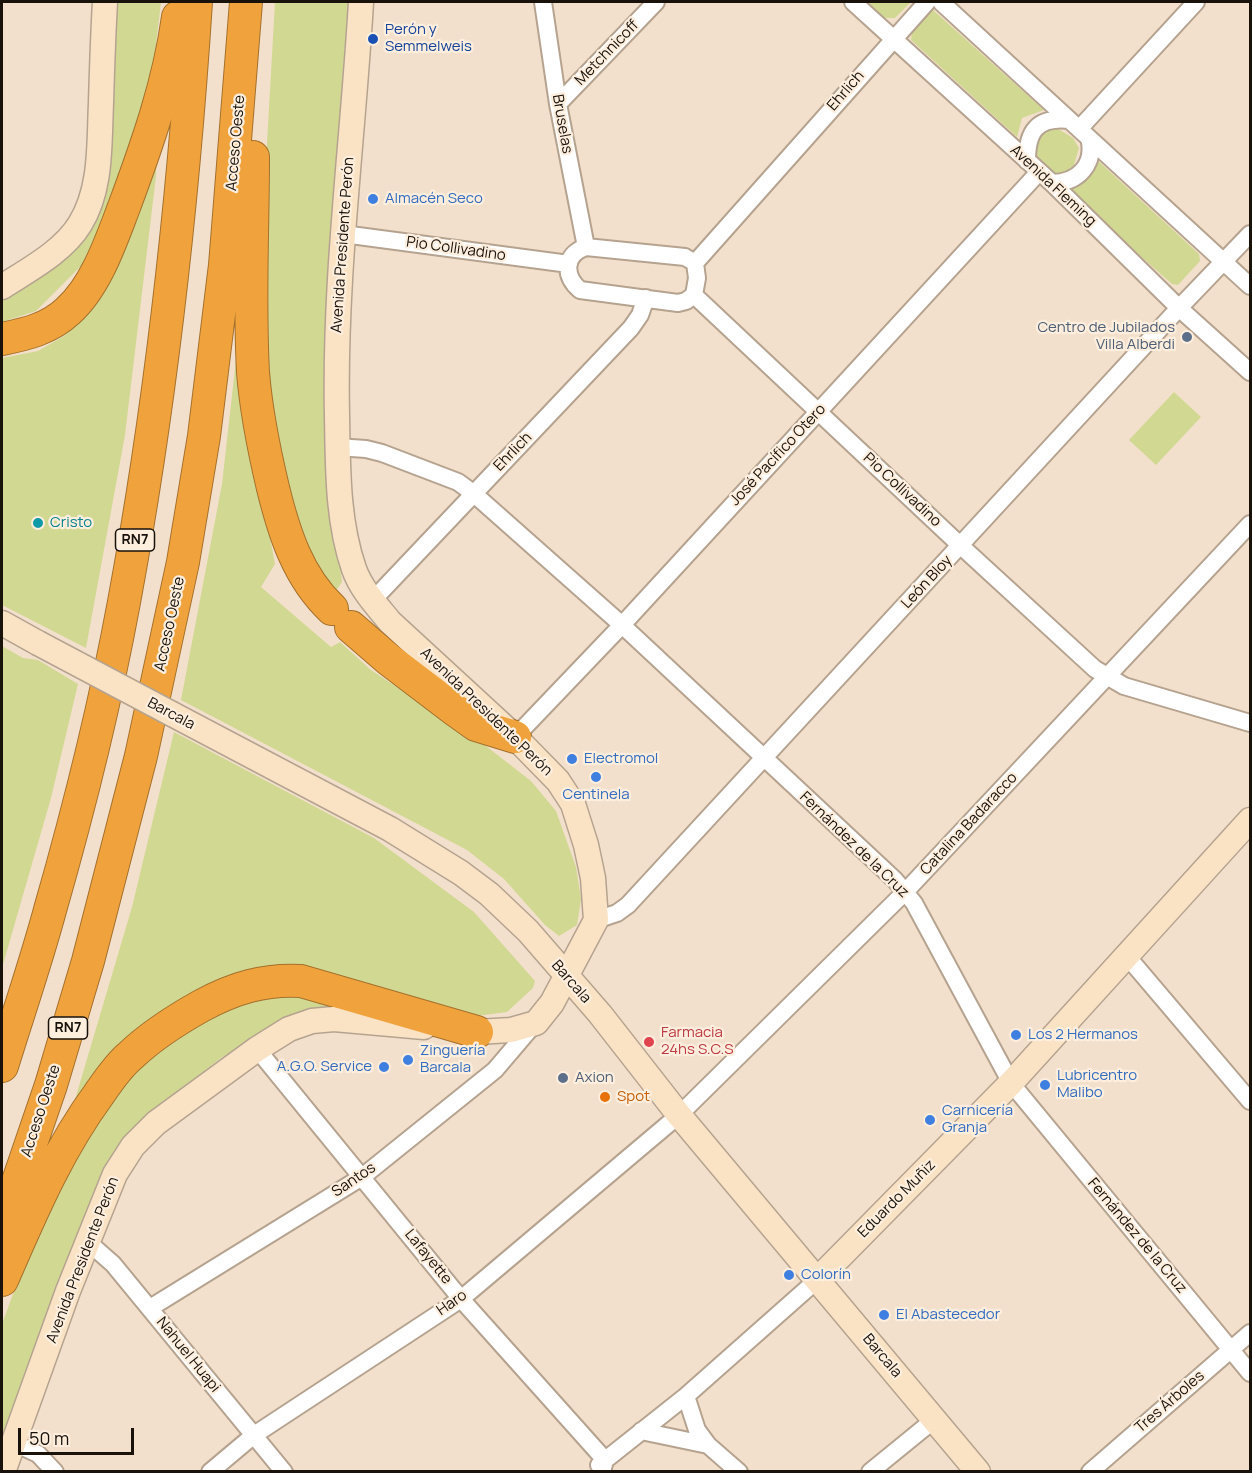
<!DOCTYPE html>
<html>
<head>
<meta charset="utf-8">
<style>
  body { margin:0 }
  #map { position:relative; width:1252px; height:1473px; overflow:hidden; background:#f3e0cc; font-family:Manrope,sans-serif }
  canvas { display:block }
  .frame { position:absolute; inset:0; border:3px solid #18120b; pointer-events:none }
  .scale { position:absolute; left:18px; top:1428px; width:116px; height:27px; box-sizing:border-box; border:3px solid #18120b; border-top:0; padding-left:8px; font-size:18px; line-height:21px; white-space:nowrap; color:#18120b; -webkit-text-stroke:4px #fdeede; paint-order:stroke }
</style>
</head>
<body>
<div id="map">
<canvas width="1252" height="1473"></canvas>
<div class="frame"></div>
<div class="scale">50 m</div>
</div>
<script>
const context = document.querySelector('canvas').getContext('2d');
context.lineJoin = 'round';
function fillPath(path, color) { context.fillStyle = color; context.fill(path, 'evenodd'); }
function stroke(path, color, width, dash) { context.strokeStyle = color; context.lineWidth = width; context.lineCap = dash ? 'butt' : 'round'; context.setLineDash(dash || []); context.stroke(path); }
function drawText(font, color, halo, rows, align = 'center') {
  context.font = font + ' Manrope,sans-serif'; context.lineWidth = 4.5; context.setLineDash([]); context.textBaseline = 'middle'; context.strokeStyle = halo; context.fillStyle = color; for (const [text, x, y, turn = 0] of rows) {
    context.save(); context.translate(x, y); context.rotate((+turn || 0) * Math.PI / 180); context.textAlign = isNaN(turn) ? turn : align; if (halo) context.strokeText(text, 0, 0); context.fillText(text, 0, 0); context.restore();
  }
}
const green = new Path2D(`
  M 116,2 L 161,2 L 154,62 L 117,194 L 83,264 L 36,311 L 2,322 L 2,299 L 48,271 L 102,189 L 114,78 Z
  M 275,2 L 348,2 L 327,291 L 328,479 L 342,582 L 335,592 L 308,559 L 269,433 L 259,284 Z
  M 866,2 L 911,2 L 895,18 L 885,18 Z
  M 933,10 L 1044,110 L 1022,118 L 1017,137 L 911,40 C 912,28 920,14 933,10 Z
  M 1055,127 L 1073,138 L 1079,148 L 1074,165 L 1062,175 L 1053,174 C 1037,157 1027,153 1041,131 Z
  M 157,146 L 156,176 L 125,435 L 86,648 L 2,605 L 2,358 L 38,351 L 64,336 L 89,308 Z
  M 1095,158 L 1199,254 L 1200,261 L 1178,285 L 1172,284 L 1067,191 L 1084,177 Z
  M 241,315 L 250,432 L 275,564 L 261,587 L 331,647 L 340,642 L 371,670 L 486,746 L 531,781 L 556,811 L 576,867 L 581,899 L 577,925 L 559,936 L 545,925 L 504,879 L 467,850 L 181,700 L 222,484 Z
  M 1174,392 L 1201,417 L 1156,465 L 1129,440 Z
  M 2,646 L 23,658 L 38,660 L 78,684 L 51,798 L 2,968 Z
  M 174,732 L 374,838 L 474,912 L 535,981 L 533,988 L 507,1012 L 462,1018 L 252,974 L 71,1113 L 132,907 Z
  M 283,990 L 390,1015 L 277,1025 L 221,1058 L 140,1121 L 118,1146 L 88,1210 L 2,1449 L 2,1324 L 46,1204 L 92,1124 L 153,1050 L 217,1009 Z`);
const street = new Path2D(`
  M 543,2 L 558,104 L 586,247
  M 853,2 L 1052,183 L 1179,308 L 1250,372
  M 941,2 L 1250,286
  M 558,104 L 656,2
  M 1079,129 L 1196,2
  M 1027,161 C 1027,131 1037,117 1069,120
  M 1052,183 C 1078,183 1096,164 1089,138
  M 343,234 L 569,264
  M 586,247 L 685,257 L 695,263 L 697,278 L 694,295 L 686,301 L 678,303 L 580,290 C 564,276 563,255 586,247 Z
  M 695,263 L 927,2
  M 694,295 L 961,546 L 1095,669 L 1124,686 L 1250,723
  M 337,447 L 366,449 L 382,453 L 458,482 L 473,493 L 622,625 L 895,880 L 914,903 L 1011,1083 L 1250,1373
  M 372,601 L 631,328 L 640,315 L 646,298
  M 515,737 L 622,625 L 1039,172
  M 596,920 L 617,913 L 628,905 L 1179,308 L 1250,234
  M 1126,955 L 1250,1101
  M 257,1049 L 461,1299 L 605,1460 L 602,1472
  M 88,1242 L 113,1264 L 284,1472
  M 150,1308 L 362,1177 L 495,1070 L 535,1023
  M 686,1396 L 697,1430 L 708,1445 L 739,1472
  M 641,1431 L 708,1445
  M 14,1443 L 38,1454 L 55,1472
  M 599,1465 L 686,1396 L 817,1280
  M 210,1472 L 254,1435 L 461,1299 L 679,1115 L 905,892 L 1250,524
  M 870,1472 L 935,1419
  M 1090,1472 L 1250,1333`);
const secondary = new Path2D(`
  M 361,2 C 353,140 334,277 337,416 C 338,467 337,520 354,569 C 361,589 377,606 390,622 L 515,737 L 558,781 L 573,804 L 586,845 L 593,878 L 596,920 L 552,1003 L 536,1023 L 511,1030 L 477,1032 L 459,1030
  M 2,287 C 28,270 63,252 80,224 C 102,189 99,143 101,103 C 102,69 103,35 105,2
  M 2,623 L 38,643
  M 172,714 L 390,829 L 461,873 L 489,894 L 528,931 L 600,1014 L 679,1115 L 978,1472
  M 817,1280 L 1011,1083 L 1250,820
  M 3,1472 L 68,1291 L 115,1174 L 133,1146 L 156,1123 L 257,1049 L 289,1029 L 312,1021 L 334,1019 L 424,1027`);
const highway = new Path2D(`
  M 253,157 C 253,228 249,300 253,372 C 256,411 264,450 273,488 C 284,533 298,577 332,609
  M 2,339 C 26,334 49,329 68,311 C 96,286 111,241 124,207 C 147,145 169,83 178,17
  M 351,627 L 388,659 L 455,710 L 476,725 L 515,737
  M 2,1066 C 18,1014 36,962 50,910 C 79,809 105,705 124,602 C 161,403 183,203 196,2
  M 2,1228 L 51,1085 L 88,961 L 141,756 L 183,562 L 204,436 L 225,265 L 246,2
  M 2,1280 C 30,1216 57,1151 99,1094 C 108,1081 118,1066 130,1056 C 151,1036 176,1020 201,1006 C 234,988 264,979 301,981 L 477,1032`);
const secondaryBridge = new Path2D(`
  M 38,643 L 172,714`);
const markers = [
  [373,39,6,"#1a4fb4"],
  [373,199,6,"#3f7fe0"],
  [1187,337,6,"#5c6f8a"],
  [38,523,6,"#0f9aa8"],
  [572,759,6,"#3f7fe0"],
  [596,777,6,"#3f7fe0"],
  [1016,1035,6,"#3f7fe0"],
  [649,1042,6,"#e0444e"],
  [408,1060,6,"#3f7fe0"],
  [384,1067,6,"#3f7fe0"],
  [563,1078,6,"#5c6f8a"],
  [1045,1085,6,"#3f7fe0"],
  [605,1097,6,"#e8710a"],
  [930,1120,6,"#3f7fe0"],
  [789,1275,6,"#3f7fe0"],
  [884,1315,6,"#3f7fe0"]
];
const shields = [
  [135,540,39],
  [68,1028,39]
];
const shieldNames = [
  ["RN7",135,540],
  ["RN7",68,1028]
];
const transitNames = [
  ["Perón y",385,30],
  ["Semmelweis",385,47]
];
const streetNames = [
  ["Metchnicoff",607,53,-46],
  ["Ehrlich",846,91,-49],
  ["Bruselas",562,124,80],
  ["Acceso Oeste",236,143,-85],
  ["Avenida Fleming",1053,186,43],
  ["Avenida Presidente Perón",343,245,-86],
  ["Pio Collivadino",456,249,8],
  ["Ehrlich",513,452,-46],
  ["José Pacífico Otero",778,455,-47],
  ["Pio Collivadino",902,490,43],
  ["León Bloy",927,582,-47],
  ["Acceso Oeste",170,624,-78],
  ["Avenida Presidente Perón",486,712,44],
  ["Barcala",171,714,28],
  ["Catalina Badaracco",969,824,-47],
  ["Fernández de la Cruz",854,845,44],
  ["Barcala",571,982,49],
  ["Acceso Oeste",41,1111,-72],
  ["Santos",354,1180,-34],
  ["Eduardo Muñiz",897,1199,-45],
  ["Fernández de la Cruz",1137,1236,50],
  ["Lafayette",428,1257,51],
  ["Avenida Presidente Perón",83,1260,-69],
  ["Haro",452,1303,-35],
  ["Nahuel Huapi",188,1355,51],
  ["Barcala",882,1356,50],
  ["Tres Árboles",1170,1402,-41]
];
const shopNames = [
  ["Almacén Seco",385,199],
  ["Electromol",584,759],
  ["Centinela",596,795,"center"],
  ["Los 2 Hermanos",1028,1035],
  ["Zinguería",420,1051],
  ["Barcala",420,1068],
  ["A.G.O. Service",372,1067,"right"],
  ["Lubricentro",1057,1076],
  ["Malibo",1057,1093],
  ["Carnicería",942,1111],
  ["Granja",942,1128],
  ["Colorín",801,1275],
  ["El Abastecedor",896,1315]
];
const serviceNames = [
  ["Centro de Jubilados",1175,328],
  ["Villa Alberdi",1175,345],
  ["Axion",575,1078,"left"]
];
const cultureNames = [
  ["Cristo",50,523]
];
const healthNames = [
  ["Farmacia",661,1033],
  ["24hs S.C.S",661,1050]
];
const foodNames = [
  ["Spot",617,1097]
];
fillPath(green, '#d1d892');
stroke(street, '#b5a390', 20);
stroke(secondary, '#b5a390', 27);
stroke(highway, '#a4702c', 34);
stroke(street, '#fff', 16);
stroke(secondary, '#fae3c5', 24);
stroke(highway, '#f0a33d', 32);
stroke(secondaryBridge, '#b5a390', 27, []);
stroke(secondaryBridge, '#fae3c5', 24);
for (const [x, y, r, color] of markers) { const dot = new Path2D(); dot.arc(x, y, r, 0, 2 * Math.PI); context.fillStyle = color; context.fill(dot); stroke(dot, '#fdeede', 2); }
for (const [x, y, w] of shields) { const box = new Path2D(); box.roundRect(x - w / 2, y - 11, w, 22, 4.5); context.fillStyle = '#fdeede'; context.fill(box); stroke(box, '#18120b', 1.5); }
drawText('bold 14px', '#18120b', null, shieldNames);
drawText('15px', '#164399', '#fdeede', transitNames, 'left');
drawText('15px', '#18120b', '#fdeede', streetNames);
drawText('15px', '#366cbe', '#fdeede', shopNames, 'left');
drawText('15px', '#4e5e75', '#fdeede', serviceNames, 'right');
drawText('15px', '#0d838f', '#fdeede', cultureNames, 'left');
drawText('15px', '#be3a42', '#fdeede', healthNames, 'left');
drawText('15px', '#c56008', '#fdeede', foodNames, 'left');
</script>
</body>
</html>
